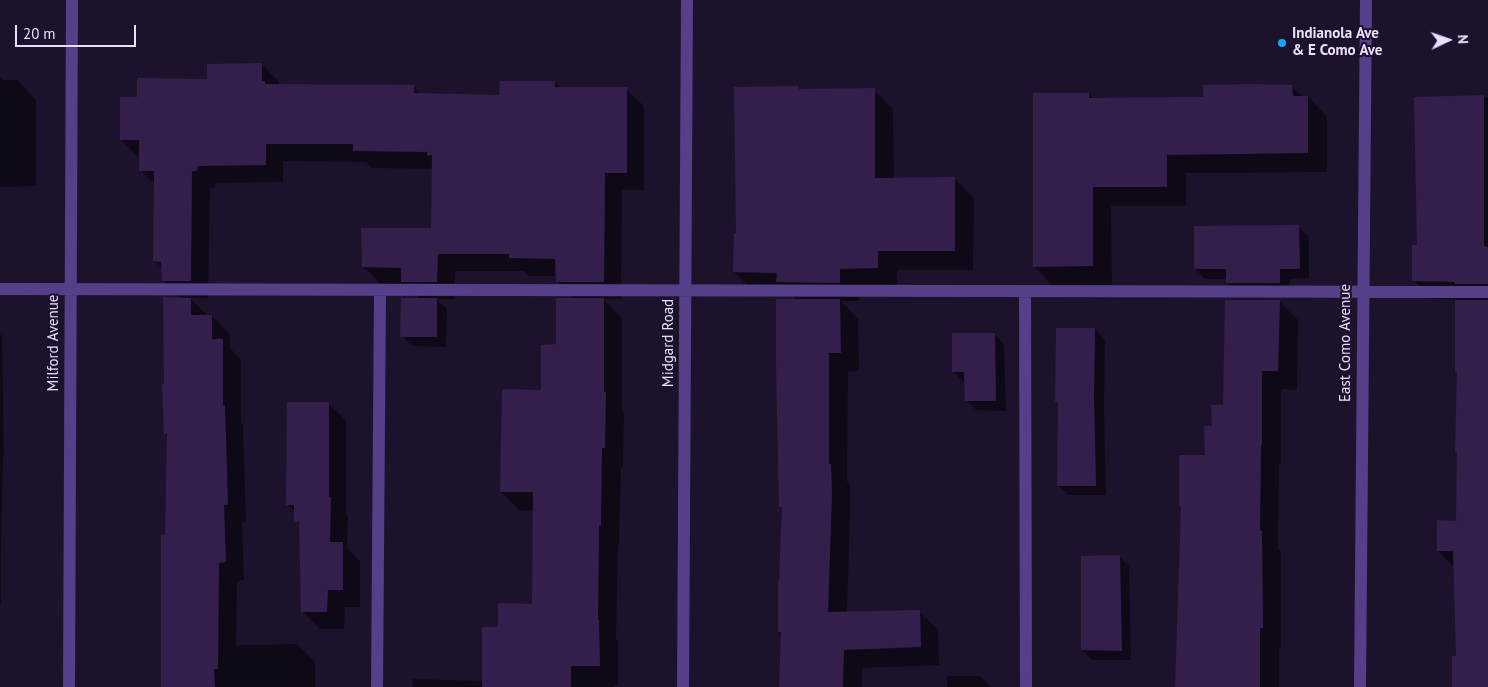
<!DOCTYPE html>
<html>
<head>
<meta charset="utf-8">
<style>
  body { margin:0 }
  #map { position:relative; width:1488px; height:687px; overflow:hidden; background:#1d122c; font-family:"PT Sans",sans-serif }
  canvas { display:block }
  .north { position:absolute; left:1423px; top:15px; width:50px; height:50px; -webkit-text-stroke:4px #1d122c; paint-order:stroke; rotate:87deg; font-size:14px; font-weight:700; line-height:20px; text-align:center; color:#eaddfe }
  .north::after { content:''; display:block; margin:auto; width:18px; height:22px; background:#eaddfe; clip-path:polygon(50% 0,100% 100%,50% 72%,0 100%) }
  .scale { position:absolute; left:15px; top:25px; width:121px; height:22px; box-sizing:border-box; border:2px solid #eaddfe; border-top:0; padding-left:6px; font-size:15px; line-height:18px; white-space:nowrap; color:#eaddfe; -webkit-text-stroke:4px #1d122c; paint-order:stroke }
</style>
</head>
<body>
<div id="map">
<canvas width="1488" height="687"></canvas>
<div class="north">N</div>
<div class="scale">20 m</div>
</div>
<script>
const context = document.querySelector('canvas').getContext('2d');
context.lineJoin = 'round';
function fillPath(path, color) { context.fillStyle = color; context.fill(path, 'evenodd'); }
function stroke(path, color, width, dash) { context.strokeStyle = color; context.lineWidth = width; context.lineCap = dash ? 'butt' : 'round'; context.setLineDash(dash || []); context.stroke(path); }
function drawText(font, color, halo, rows, align = 'center') {
  context.font = font + ' "PT Sans",sans-serif'; context.lineWidth = 4; context.setLineDash([]); context.textBaseline = 'middle'; context.strokeStyle = halo; context.fillStyle = color; for (const [text, x, y, turn = 0] of rows) {
    context.save(); context.translate(x, y); context.rotate((+turn || 0) * Math.PI / 180); context.textAlign = isNaN(turn) ? turn : align; if (halo) context.strokeText(text, 0, 0); context.fillText(text, 0, 0); context.restore();
  }
}
const shadow = new Path2D(`
  M 262,64 L 279,82 L 279,85 L 414,87 L 422,95 L 501,96 L 555,82 L 561,88 L 626,89 L 644,106 L 644,190 L 622,190 L 621,299 L 603,299 L 622,318 L 622,410 L 624,412 L 623,467 L 621,467 L 619,544 L 618,544 L 616,639 L 618,641 L 618,685 L 614,685 L 614,687 L 412,687 L 413,679 L 483,681 L 499,628 L 533,605 L 534,510 L 520,511 L 501,492 L 542,392 L 557,345 L 575,300 L 557,281 L 557,276 L 528,276 L 524,271 L 455,271 L 455,299 L 436,299 L 447,309 L 446,347 L 412,346 L 402,336 L 420,299 L 406,285 L 381,284 L 363,267 L 432,229 L 433,169 L 372,168 L 366,162 L 283,161 L 283,182 L 215,183 L 215,188 L 210,188 L 208,298 L 190,298 L 208,316 L 212,316 L 230,334 L 230,348 L 241,359 L 241,422 L 243,425 L 246,523 L 242,523 L 244,580 L 237,581 L 236,645 L 297,644 L 315,662 L 315,687 L 162,687 L 168,436 L 165,433 L 166,385 L 181,299 L 163,281 L 163,269 L 155,261 L 156,186 L 140,170 L 139,158 L 121,140 L 138,98 Z
  M 0,77 L 3,80 L 17,80 L 36,100 L 36,186 L 0,187 Z
  M 1291,86 L 1303,97 L 1308,97 L 1327,116 L 1327,172 L 1186,173 L 1186,206 L 1111,206 L 1112,285 L 1053,286 L 1034,266 L 1089,94 L 1094,99 L 1205,98 Z
  M 798,87 L 801,90 L 874,90 L 893,109 L 894,179 L 955,179 L 974,198 L 973,270 L 897,270 L 897,287 L 859,287 L 859,301 L 841,301 L 858,319 L 859,371 L 848,372 L 847,481 L 850,484 L 850,513 L 847,613 L 920,612 L 938,630 L 939,665 L 862,668 L 862,687 L 781,687 L 782,635 L 779,632 L 783,509 L 780,506 L 796,300 L 788,292 L 753,291 L 734,272 L 738,234 Z
  M 1488,97 L 1488,687 L 1453,687 L 1457,657 L 1454,567 L 1438,551 L 1457,522 L 1459,454 L 1456,452 L 1458,373 L 1456,372 L 1456,300 L 1432,299 L 1413,280 L 1418,246 L 1416,98 Z
  M 1299,227 L 1309,237 L 1309,278 L 1290,279 L 1289,293 L 1237,293 L 1227,283 L 1227,279 L 1205,279 L 1195,269 Z
  M 1279,301 L 1298,320 L 1297,390 L 1281,389 L 1281,463 L 1279,463 L 1278,549 L 1281,551 L 1281,647 L 1279,647 L 1279,687 L 1176,687 L 1183,508 L 1181,506 L 1206,456 L 1213,427 Z
  M 1095,329 L 1105,339 L 1104,409 L 1106,495 L 1068,495 L 1058,485 L 1059,404 L 1057,401 Z
  M 0,334 L 2,336 L 4,455 L 3,455 L 1,553 L 1,605 L 0,605 Z
  M 994,334 L 1004,344 L 1006,411 L 976,410 L 966,400 L 966,381 L 963,381 L 953,372 Z
  M 328,403 L 346,420 L 346,514 L 348,516 L 347,548 L 360,561 L 360,607 L 345,607 L 344,629 L 320,629 L 302,611 L 300,526 L 296,521 L 296,513 L 287,504 Z
  M 1119,556 L 1129,566 L 1131,660 L 1092,660 L 1082,650 Z
  M 947,676 L 980,676 L 991,687 L 947,687 Z`);
const building = new Path2D(`
  M 262,63 L 262,81 L 265,81 L 265,84 L 414,85 L 414,93 L 499,95 L 500,81 L 555,81 L 555,87 L 627,87 L 627,173 L 605,173 L 604,282 L 556,282 L 555,259 L 509,258 L 509,254 L 438,254 L 437,282 L 401,282 L 401,268 L 362,267 L 361,228 L 431,228 L 432,155 L 427,156 L 427,152 L 353,151 L 353,144 L 266,144 L 266,165 L 198,166 L 197,171 L 192,171 L 191,281 L 162,281 L 161,262 L 153,261 L 154,171 L 139,171 L 139,140 L 120,140 L 120,97 L 137,97 L 137,78 L 207,79 L 207,64 Z
  M 1251,84 L 1292,85 L 1293,96 L 1308,96 L 1308,153 L 1167,155 L 1167,187 L 1093,187 L 1093,266 L 1033,267 L 1033,93 L 1089,93 L 1089,98 L 1187,97 L 1203,97 L 1203,85 Z
  M 799,86 L 799,89 L 875,88 L 875,178 L 955,177 L 955,251 L 878,251 L 878,268 L 840,269 L 840,283 L 776,282 L 777,273 L 733,272 L 734,233 L 736,233 L 734,87 Z
  M 1484,95 L 1484,246 L 1488,247 L 1488,284 L 1455,284 L 1455,282 L 1412,281 L 1412,245 L 1417,245 L 1414,97 Z
  M 1299,225 L 1300,269 L 1280,269 L 1280,283 L 1226,283 L 1226,269 L 1194,269 L 1194,226 Z
  M 163,297 L 191,298 L 191,315 L 212,315 L 212,339 L 223,339 L 223,405 L 225,405 L 228,505 L 224,505 L 226,562 L 219,563 L 218,669 L 214,669 L 215,687 L 161,687 L 161,535 L 165,535 L 167,434 L 164,434 L 162,384 L 164,384 Z
  M 401,298 L 437,298 L 437,337 L 400,337 Z
  M 556,298 L 604,298 L 604,392 L 606,392 L 605,448 L 602,448 L 601,525 L 599,525 L 598,620 L 599,620 L 600,666 L 571,666 L 571,687 L 482,687 L 482,627 L 498,627 L 498,603 L 532,604 L 533,492 L 500,492 L 502,389 L 541,390 L 541,345 L 556,344 Z
  M 776,299 L 840,299 L 841,353 L 829,353 L 829,464 L 831,464 L 832,494 L 828,612 L 920,610 L 921,647 L 844,650 L 843,687 L 779,687 L 781,632 L 778,632 L 778,582 L 779,582 L 782,507 L 779,507 L 776,365 Z
  M 1225,300 L 1280,300 L 1278,371 L 1262,371 L 1262,445 L 1261,445 L 1260,531 L 1262,531 L 1263,628 L 1260,628 L 1260,687 L 1175,687 L 1181,506 L 1179,506 L 1179,455 L 1205,455 L 1204,426 L 1212,426 L 1211,405 L 1223,405 Z
  M 1455,300 L 1488,300 L 1488,687 L 1452,687 L 1452,656 L 1456,656 L 1453,551 L 1437,551 L 1437,520 L 1456,521 L 1457,452 L 1455,452 L 1457,372 L 1455,372 Z
  M 1056,328 L 1095,328 L 1094,398 L 1096,486 L 1057,486 L 1058,402 L 1055,402 Z
  M 952,333 L 995,333 L 996,401 L 965,401 L 964,372 L 952,372 Z
  M 287,402 L 329,402 L 329,497 L 331,497 L 330,542 L 343,542 L 343,590 L 328,590 L 327,612 L 301,612 L 299,522 L 294,522 L 294,505 L 286,505 Z
  M 1120,555 L 1122,651 L 1081,650 L 1081,556 Z`);
const minor = new Path2D(`
  M 0,289 L 1488,292
  M 1025,291 L 1026,687
  M 69,687 L 72,0
  M 377,687 L 380,290
  M 683,687 L 687,0
  M 1360,687 L 1366,0`);
const markers = [
  [1282,43,5,"#0fa5f9"]
];
const poiNames = [
  ["Indianola Ave",1292,34],
  ["& E Como Ave",1292,51]
];
const streetNames = [
  ["Milford Avenue",54,343,-90],
  ["Midgard Road",669,343,-90],
  ["East Como Avenue",1346,343,-90]
];
fillPath(shadow, '#0007');
fillPath(building, '#341f4c');
stroke(minor, '#553f89', 12);
for (const [x, y, r, color] of markers) { const dot = new Path2D(); dot.arc(x, y, r, 0, 2 * Math.PI); context.fillStyle = color; context.fill(dot); stroke(dot, '#1d122c', 2); }
drawText('bold 15px', '#eaddfe', '#1d122c', poiNames, 'left');
drawText('15px', '#eaddfe', '#1d122c', streetNames);
</script>
</body>
</html>
